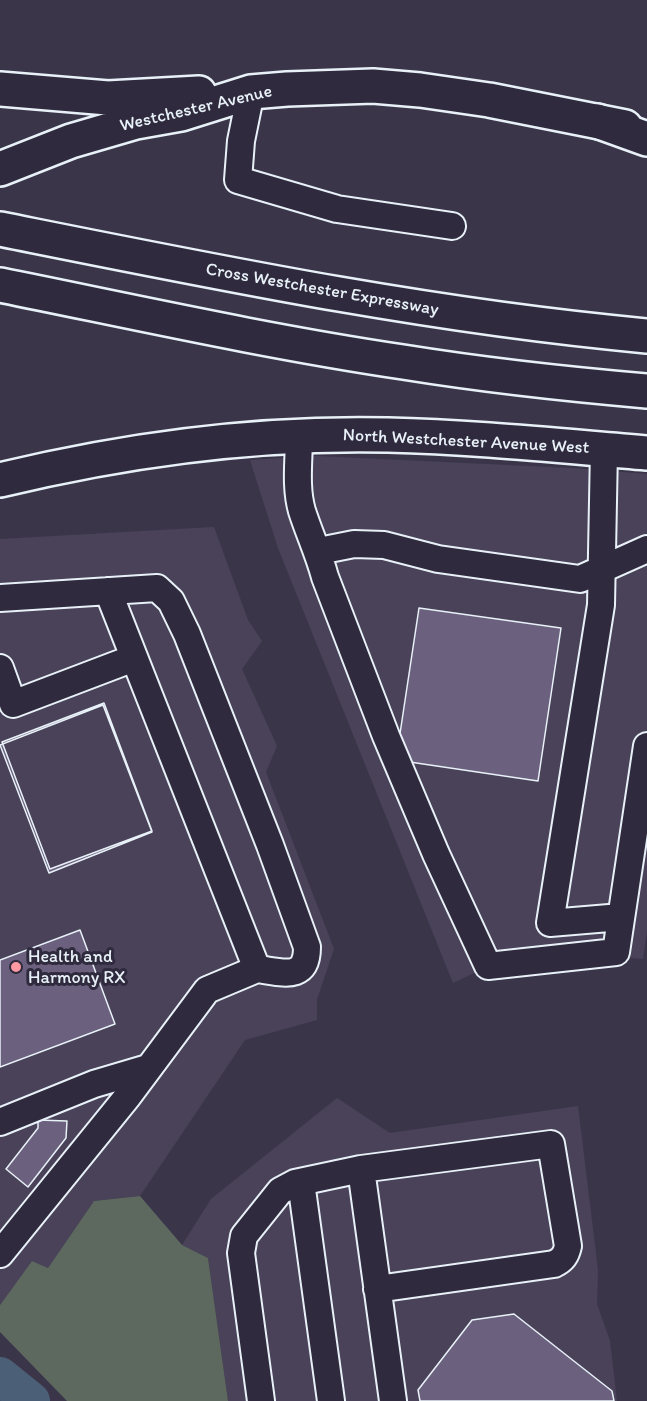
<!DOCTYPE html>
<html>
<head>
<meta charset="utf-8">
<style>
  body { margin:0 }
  canvas { display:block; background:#3b354a }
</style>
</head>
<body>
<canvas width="647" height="1401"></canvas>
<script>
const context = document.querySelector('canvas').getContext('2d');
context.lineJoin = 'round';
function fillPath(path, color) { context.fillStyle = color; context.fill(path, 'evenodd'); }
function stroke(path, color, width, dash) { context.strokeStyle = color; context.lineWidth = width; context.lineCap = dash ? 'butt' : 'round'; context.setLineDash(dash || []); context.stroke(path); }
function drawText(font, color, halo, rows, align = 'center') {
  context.font = font + ' Itim,sans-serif'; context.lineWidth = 6; context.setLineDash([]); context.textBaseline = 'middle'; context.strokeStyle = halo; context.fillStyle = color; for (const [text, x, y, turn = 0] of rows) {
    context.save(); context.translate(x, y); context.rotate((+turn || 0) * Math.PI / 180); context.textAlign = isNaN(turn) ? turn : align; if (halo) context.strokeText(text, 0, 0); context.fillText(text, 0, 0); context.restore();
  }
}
const built = new Path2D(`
  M 317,456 L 571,468 L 647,474 L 647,931 L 643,959 L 621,957 L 492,976 L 474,973 L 453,983 L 278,548 L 250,460 Z
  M 214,527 L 248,620 L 262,641 L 242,669 L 277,746 L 266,772 L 334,949 L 317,999 L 317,1020 L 245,1040 L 140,1196 L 94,1201 L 48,1268 L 32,1261 L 0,1305 L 0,539 Z
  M 337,1098 L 390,1133 L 578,1106 L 598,1270 L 597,1304 L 610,1341 L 617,1401 L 228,1401 L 208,1258 L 182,1245 L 211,1199 Z`);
const green = new Path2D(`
  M 140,1196 L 182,1245 L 208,1258 L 228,1401 L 67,1401 L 0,1332 L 0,1305 L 32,1261 L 48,1268 L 94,1201 Z`);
const river = new Path2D(`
  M 0,1376 L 31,1401`);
const building = new Path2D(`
  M 419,608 L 561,628 L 538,781 L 396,760 Z
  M 104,703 L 152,831 L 50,869 L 2,742 Z
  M 103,705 L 152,832 L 49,873 L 0,745 Z
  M 80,930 L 115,1024 L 0,1067 L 0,960 Z
  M 38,1120 L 67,1121 L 66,1138 L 28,1187 L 6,1169 L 38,1128 Z
  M 514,1314 L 612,1391 L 614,1401 L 420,1401 L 418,1390 L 472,1320 Z`);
const minor = new Path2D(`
  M 251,92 L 241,141 L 238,180 L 337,209 L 452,226
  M 299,436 C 299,460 295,487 302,511 C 309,533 319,554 325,577 L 386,736 L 436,854 L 488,966 L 616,952 L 647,746
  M 604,449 L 601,605 L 550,923 L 621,917
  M 319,551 L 354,544 L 384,545 L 438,559 L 580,579 L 647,549
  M 0,598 L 157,588 L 171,601 L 187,634 L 270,845 L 307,947 C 307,982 282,972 257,969
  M 0,668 L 13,704 L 134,658
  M 0,1122 L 94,1084 L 148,1068
  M 361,1169 L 393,1401
  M 301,1182 L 331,1401
  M 0,1254 L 128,1096 L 207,990 L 257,969 L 108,591
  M 261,1401 L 241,1253 L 244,1236 L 280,1191 L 295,1183 L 361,1169 L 551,1144 L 568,1246 C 566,1255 563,1260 554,1264 L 377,1289`);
const major = new Path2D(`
  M 0,89 L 108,98 L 199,93
  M 0,169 L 71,141 L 136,122 L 181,114 L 251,92 L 287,89 L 373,86 L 420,90 L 489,100 L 625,127
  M 0,480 C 128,449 257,432 388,435 C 474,437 561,446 647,453`);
const highway = new Path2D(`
  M 597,121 L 647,139
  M 0,229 C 215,272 428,316 647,336
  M 0,285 C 134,312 268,342 403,362 C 484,375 565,384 647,391`);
const markers = [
  [16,967,6,"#ff9aa2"]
];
const streetNames = [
  ["Westchester Avenue",196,109,-13],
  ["Cross Westchester Expressway",322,290,10],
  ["North Westchester Avenue West",466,442,3]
];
const poiNames = [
  ["Health and",28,957],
  ["Harmony RX",28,978]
];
fillPath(built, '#494259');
fillPath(green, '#5d695f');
stroke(river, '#4b6076', 38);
fillPath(building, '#6b607d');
stroke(building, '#e8f1f8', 1.5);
stroke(minor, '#e8f1f8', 30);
stroke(major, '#e8f1f8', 38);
stroke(highway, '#e8f1f8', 38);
stroke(minor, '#2f2a3d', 26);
stroke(major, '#2f2a3d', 33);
stroke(highway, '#2f2a3d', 33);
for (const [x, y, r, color] of markers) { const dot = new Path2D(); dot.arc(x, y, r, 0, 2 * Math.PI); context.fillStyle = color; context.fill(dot); stroke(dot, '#2f2a3d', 2); }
drawText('18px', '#e8f1f8', '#2f2a3d', streetNames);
drawText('18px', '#e8f1f8', '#2f2a3d', poiNames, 'left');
</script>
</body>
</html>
